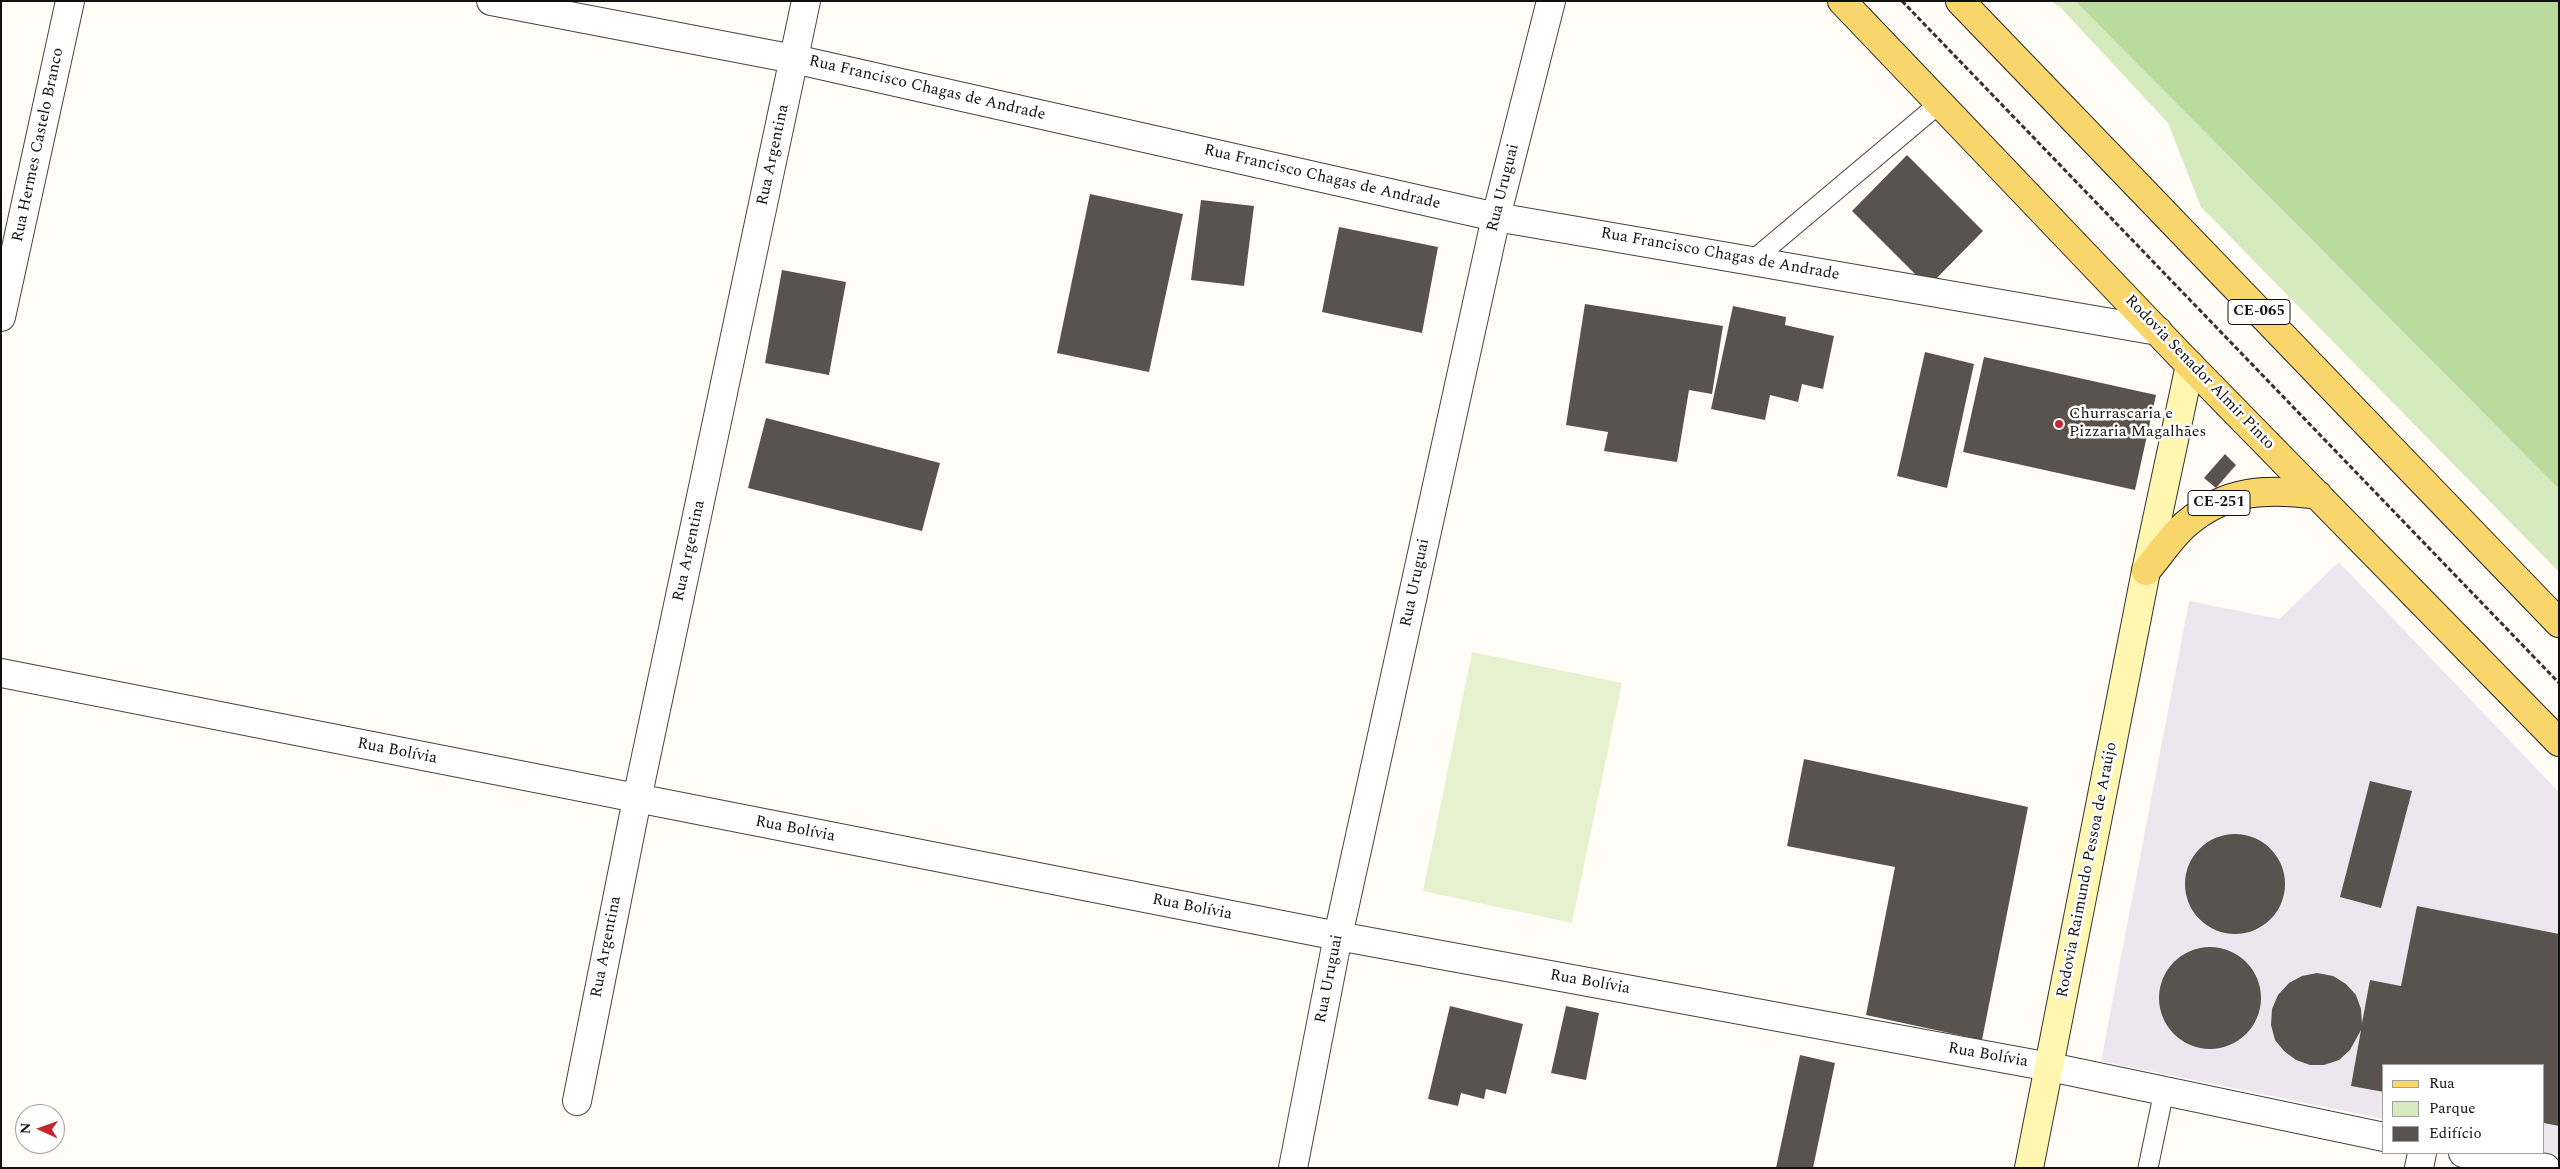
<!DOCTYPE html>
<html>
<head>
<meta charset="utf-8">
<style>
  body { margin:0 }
  #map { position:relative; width:2560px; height:1169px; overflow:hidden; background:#fffdf5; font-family:Spectral,serif }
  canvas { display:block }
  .frame { position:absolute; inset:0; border:2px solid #111; pointer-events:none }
  .legend { position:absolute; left:2382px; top:1064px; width:162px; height:90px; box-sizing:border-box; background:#fff; border:1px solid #a0a0a0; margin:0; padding:6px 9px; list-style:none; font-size:15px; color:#111 }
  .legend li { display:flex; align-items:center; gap:10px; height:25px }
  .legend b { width:25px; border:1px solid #a0a0a0 }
  .north { position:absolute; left:15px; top:1104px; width:50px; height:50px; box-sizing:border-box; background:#fff; border:1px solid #a0a0a0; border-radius:50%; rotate:272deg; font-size:14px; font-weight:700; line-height:20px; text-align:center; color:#111 }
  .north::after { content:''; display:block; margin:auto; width:18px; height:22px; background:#c4262e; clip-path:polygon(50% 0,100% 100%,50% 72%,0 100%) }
</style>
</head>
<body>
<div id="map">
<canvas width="2560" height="1169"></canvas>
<div class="frame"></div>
<ul class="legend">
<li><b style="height:6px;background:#f9d66b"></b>Rua</li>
<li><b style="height:14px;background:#d5ebbd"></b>Parque</li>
<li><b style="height:14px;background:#5a524d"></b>Edifício</li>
</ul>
<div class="north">N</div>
</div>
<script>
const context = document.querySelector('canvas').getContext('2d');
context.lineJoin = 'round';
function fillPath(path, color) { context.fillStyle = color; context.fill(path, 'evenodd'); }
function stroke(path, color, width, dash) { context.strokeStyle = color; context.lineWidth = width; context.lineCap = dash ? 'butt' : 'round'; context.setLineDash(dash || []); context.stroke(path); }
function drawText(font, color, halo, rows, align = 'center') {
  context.font = font + ' Spectral,serif'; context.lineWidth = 5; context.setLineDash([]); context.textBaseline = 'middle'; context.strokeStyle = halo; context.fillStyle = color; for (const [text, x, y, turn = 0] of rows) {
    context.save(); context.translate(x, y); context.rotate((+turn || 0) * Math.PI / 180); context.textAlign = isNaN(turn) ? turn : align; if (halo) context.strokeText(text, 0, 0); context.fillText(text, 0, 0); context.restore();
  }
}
const industrial = new Path2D(`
  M 2339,562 L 2559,792 L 2559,1155 L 2544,1152 L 2544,1065 L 2384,1065 L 2384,1119 L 2101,1061 L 2189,601 L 2279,619 Z`);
const green = new Path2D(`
  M 2050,1 L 2075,1 L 2559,489 L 2559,572 L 2201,207 L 2168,123 L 2060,7 Z`);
const forest = new Path2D(`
  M 2075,1 L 2559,1 L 2559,489 Z`);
const pitch = new Path2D(`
  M 1472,652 L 1622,683 L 1572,923 L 1423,891 Z`);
const building = new Path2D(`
  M 1907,155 L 1983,231 L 1928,287 L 1852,211 Z
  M 1090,194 L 1183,214 L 1149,372 L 1057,353 Z
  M 1201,200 L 1254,206 L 1244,286 L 1191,280 Z
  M 1339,227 L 1438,247 L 1422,333 L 1322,312 Z
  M 782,270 L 846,282 L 829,375 L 765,363 Z
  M 1585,304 L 1723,326 L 1712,394 L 1689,390 L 1677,462 L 1604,451 L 1608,432 L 1566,425 Z
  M 1733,306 L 1786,317 L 1785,325 L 1834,336 L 1823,389 L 1802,384 L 1798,402 L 1770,395 L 1765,420 L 1711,409 Z
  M 1925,352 L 1974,364 L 1947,488 L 1897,476 Z
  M 1984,357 L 2156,395 L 2135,490 L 1963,452 Z
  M 766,418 L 940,463 L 922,531 L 748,488 Z
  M 2225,454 L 2236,465 L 2216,488 L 2204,478 Z
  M 1804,759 L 2028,807 L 1982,1040 L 1866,1015 L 1895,867 L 1787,846 Z
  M 2370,781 L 2412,791 L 2381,908 L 2340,897 Z
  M2185 884a50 50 0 1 1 100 0a50 50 0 1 1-100 0Z
  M 2417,906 L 2559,934 L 2559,1126 L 2544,1123 L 2544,1065 L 2384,1065 L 2384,1092 L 2351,1086 L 2361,1030 L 2350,1050 L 2339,1060 L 2324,1065 L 2310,1065 L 2296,1060 L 2284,1051 L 2275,1040 L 2271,1025 L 2272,1009 L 2278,995 L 2289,983 L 2302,976 L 2317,973 L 2333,976 L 2346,984 L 2356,995 L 2361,1009 L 2362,1023 L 2370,980 L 2401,986 Z
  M2159 998a51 51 0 1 1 102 0a51 51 0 1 1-102 0Z
  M 1450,1006 L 1523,1024 L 1506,1094 L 1486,1089 L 1484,1099 L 1461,1093 L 1458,1106 L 1428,1099 Z
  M 1566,1006 L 1599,1013 L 1586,1080 L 1551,1073 Z
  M 1800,1055 L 1835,1063 L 1813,1168 L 1776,1168 Z`);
const path = new Path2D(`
  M 1902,1 L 2559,683`);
const lane = new Path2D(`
  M 1752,261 L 1940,103
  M 2148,1168 L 2164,1091`);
const street = new Path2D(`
  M 491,1 L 794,59 L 1496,217 L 2158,331
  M 1,317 L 70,1
  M 1,673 L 1338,936 L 2050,1067 L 2384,1137
  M 577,1101 L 637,799 L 806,1
  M 2463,1153 L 2546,1168
  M 1293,1168 L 1338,936 L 1496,217 L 1551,1
  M 2419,1168 L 2422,1153`);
const secondary = new Path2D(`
  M 2029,1168 L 2146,571 L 2190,365`);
const primary = new Path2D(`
  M 1842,1 L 2180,355 L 2559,742
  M 1960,1 L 2559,623
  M 2146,571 C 2159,556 2171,537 2186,524 C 2227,489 2267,488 2318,495`);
const markers = [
  [2059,424,5,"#c4262e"]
];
const shields = [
  [2259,312,62],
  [2219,503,62]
];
const shieldNames = [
  ["CE-065",2259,312],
  ["CE-251",2219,503]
];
const streetNames = [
  ["Rua Francisco Chagas de Andrade",927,89,13],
  ["Rua Hermes Castelo Branco",39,145,-78],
  ["Rua Argentina",774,155,-78],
  ["Rua Francisco Chagas de Andrade",1322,178,13],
  ["Rua Uruguai",1504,188,-76],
  ["Rua Francisco Chagas de Andrade",1720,255,10],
  ["Rodovia Senador Almir Pinto",2199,373,46],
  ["Rua Argentina",690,551,-78],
  ["Rua Uruguai",1416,583,-78],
  ["Rua Bolívia",397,752,11],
  ["Rua Bolívia",795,830,11],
  ["Rodovia Raimundo Pessoa de Araújo",2088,870,-79],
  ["Rua Bolívia",1192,908,11],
  ["Rua Argentina",607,947,-79],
  ["Rua Uruguai",1330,979,-79],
  ["Rua Bolívia",1590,983,10],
  ["Rua Bolívia",1988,1056,10]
];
const poiNames = [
  ["Churrascaria e",2069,415],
  ["Pizzaria Magalhães",2069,433]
];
fillPath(industrial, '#eee6ef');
fillPath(green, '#d5ebbd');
fillPath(forest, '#b9dc9c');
fillPath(pitch, '#e6f2cf');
fillPath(building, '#5a524d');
stroke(lane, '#444', 21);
stroke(street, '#444', 30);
stroke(secondary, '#333', 30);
stroke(primary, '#222', 30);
stroke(path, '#333', 3, [5, 2.5]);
stroke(lane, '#fff', 19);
stroke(street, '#fff', 28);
stroke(secondary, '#fff6b0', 28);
stroke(primary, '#f9d66b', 28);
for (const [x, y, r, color] of markers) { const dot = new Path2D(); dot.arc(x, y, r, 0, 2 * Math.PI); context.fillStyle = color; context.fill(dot); stroke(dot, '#fff', 2); }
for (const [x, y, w] of shields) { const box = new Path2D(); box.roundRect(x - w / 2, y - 12.5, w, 25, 4); context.fillStyle = '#fff'; context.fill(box); stroke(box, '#111', 1); }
drawText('bold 15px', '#111', null, shieldNames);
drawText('16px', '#111', '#fff', streetNames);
drawText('16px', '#111', '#fff', poiNames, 'left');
</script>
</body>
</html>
